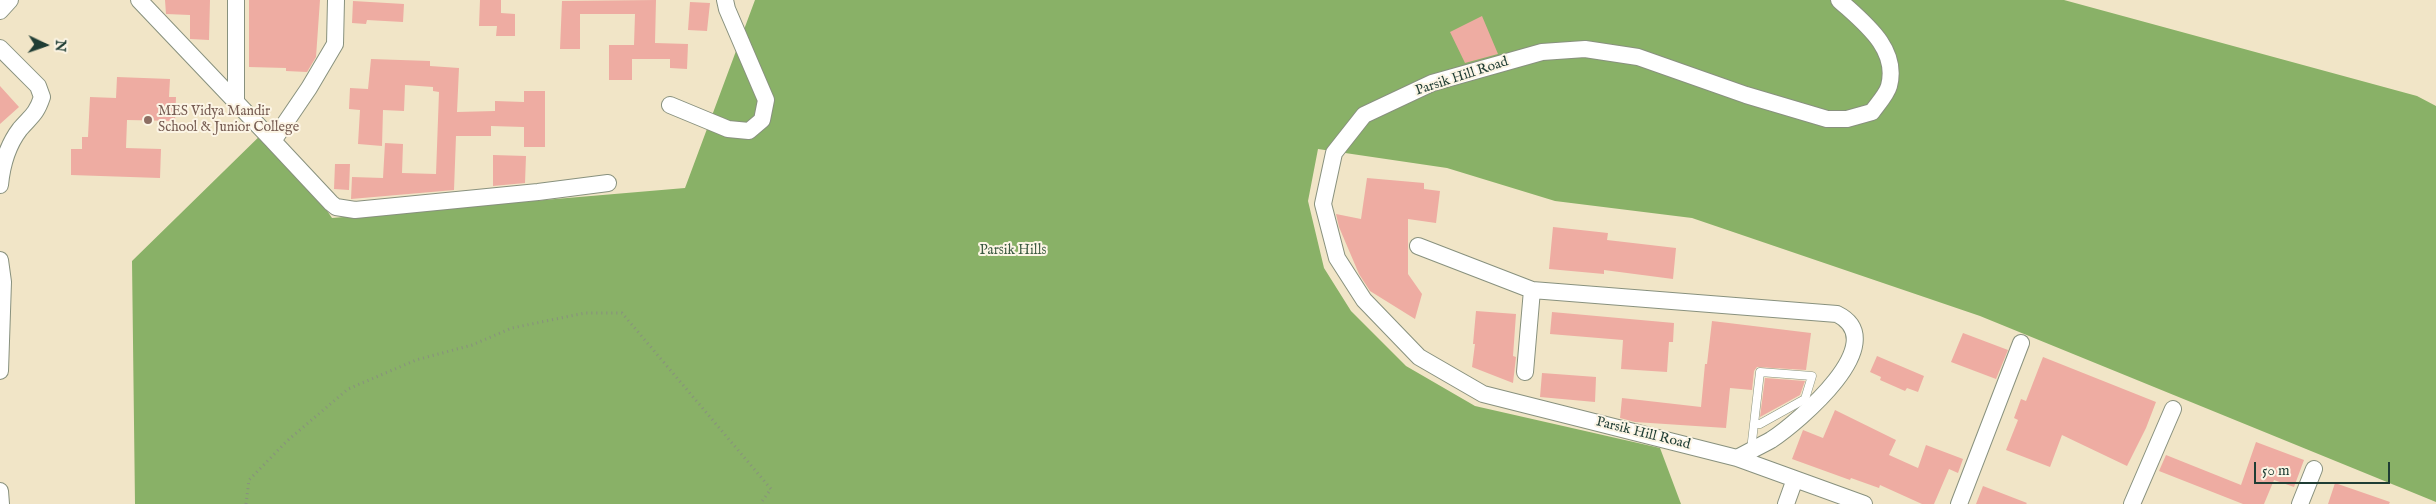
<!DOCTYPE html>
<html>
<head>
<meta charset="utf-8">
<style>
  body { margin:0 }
  #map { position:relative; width:2436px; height:504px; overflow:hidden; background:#f1e5c7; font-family:"IM FELL English",serif }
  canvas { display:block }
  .north { position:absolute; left:20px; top:20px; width:50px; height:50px; -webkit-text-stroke:4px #fcf5e5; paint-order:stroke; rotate:93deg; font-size:14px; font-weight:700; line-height:20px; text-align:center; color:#1f3d34 }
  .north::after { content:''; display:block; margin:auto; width:18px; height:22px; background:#1f3d34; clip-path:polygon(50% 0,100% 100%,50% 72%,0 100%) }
  .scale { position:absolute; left:2254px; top:462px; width:136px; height:22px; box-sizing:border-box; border:2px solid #1f3d34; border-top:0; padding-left:6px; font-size:15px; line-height:18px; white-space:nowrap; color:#1f3d34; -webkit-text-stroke:4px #fcf5e5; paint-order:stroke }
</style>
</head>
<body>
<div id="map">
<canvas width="2436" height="504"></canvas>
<div class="north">N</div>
<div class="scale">50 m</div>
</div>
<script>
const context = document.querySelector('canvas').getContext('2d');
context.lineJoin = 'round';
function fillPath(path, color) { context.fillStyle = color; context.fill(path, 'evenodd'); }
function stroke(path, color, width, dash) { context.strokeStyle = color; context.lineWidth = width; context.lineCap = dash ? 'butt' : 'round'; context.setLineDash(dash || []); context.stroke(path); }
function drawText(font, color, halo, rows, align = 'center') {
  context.font = font + ' "IM FELL English",serif'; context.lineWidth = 4; context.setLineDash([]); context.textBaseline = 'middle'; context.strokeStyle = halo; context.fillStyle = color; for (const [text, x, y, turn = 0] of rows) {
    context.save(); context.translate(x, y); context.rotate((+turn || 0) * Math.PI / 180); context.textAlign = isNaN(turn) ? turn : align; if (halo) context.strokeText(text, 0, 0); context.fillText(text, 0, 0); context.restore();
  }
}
const forest = new Path2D(`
  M 755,0 L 2064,0 L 2417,96 L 2436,106 L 2436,502 L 1980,316 L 1692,218 L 1555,201 L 1447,168 L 1318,149 L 1308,201 L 1324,268 L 1351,311 L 1406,366 L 1475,406 L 1660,448 L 1681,504 L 135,504 L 132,261 L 270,126 L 332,218 L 685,188 Z`);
const building = new Path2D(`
  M 165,0 L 210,0 L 209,40 L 190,39 L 190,15 L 166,14 Z
  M 249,0 L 320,0 L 316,57 L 307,72 L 286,71 L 286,68 L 249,67 Z
  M 480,0 L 501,0 L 501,13 L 515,14 L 515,36 L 496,36 L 497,26 L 479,26 Z
  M 656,0 L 655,43 L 688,44 L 687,69 L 670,68 L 670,59 L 632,59 L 632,80 L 609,80 L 609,45 L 634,45 L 635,14 L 580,14 L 580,49 L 560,49 L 562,1 Z
  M 353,1 L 404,4 L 403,22 L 367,20 L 366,24 L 352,23 Z
  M 690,2 L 710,3 L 707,31 L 688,30 Z
  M 1482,16 L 1498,54 L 1465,63 L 1450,32 Z
  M 371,59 L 430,61 L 430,66 L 459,68 L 457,112 L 495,111 L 495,101 L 524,102 L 524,91 L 545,91 L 545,147 L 524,147 L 524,127 L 491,126 L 491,136 L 456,136 L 454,190 L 351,199 L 352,177 L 383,178 L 385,143 L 403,144 L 402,173 L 436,174 L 439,92 L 433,91 L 433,87 L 405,85 L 404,111 L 383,110 L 382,146 L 358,144 L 360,110 L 349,109 L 350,88 L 368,89 Z
  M 117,77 L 170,79 L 169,97 L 176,97 L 175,121 L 127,120 L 126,148 L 161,149 L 160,178 L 71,175 L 71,149 L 82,149 L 82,137 L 88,137 L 90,97 L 116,98 Z
  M 0,86 L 19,107 L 0,124 Z
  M 493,155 L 526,156 L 525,183 L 493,186 Z
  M 335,164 L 350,164 L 349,190 L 334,189 Z
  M 1367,178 L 1424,183 L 1424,189 L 1440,191 L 1436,223 L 1408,219 L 1408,274 L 1422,294 L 1415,319 L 1370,291 L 1359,274 L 1339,227 L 1336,214 L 1361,219 Z
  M 1553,227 L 1608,233 L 1607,240 L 1676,248 L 1673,279 L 1604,270 L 1604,274 L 1549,269 Z
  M 1476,311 L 1516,314 L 1513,356 L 1516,357 L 1513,383 L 1472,367 L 1475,344 L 1473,344 Z
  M 1552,312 L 1674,323 L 1673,342 L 1669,342 L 1667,372 L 1621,369 L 1623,340 L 1550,334 Z
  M 1712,321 L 1811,333 L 1806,370 L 1757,367 L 1754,371 L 1752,390 L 1730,388 L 1726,428 L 1635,422 L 1620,418 L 1622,398 L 1701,407 L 1705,364 L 1707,364 Z
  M 1963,333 L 2008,350 L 1996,379 L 1951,362 Z
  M 1877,356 L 1924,376 L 1918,392 L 1907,388 L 1905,391 L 1880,380 L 1881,377 L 1870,372 Z
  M 2043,357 L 2156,402 L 2146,428 L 2127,466 L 2062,435 L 2050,467 L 2006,450 L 2018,420 L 2014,418 L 2021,399 L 2026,401 Z
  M 1542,373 L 1596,377 L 1595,402 L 1540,397 Z
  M 1765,378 L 1805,381 L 1800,395 L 1760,417 Z
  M 1835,410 L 1896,440 L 1889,455 L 1918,468 L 1926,445 L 1963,459 L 1958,473 L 1949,469 L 1934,504 L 1922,504 L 1880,485 L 1879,488 L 1851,478 L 1850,480 L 1792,459 L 1803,430 L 1823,438 Z
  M 2256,442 L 2304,460 L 2294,487 L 2274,480 L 2264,504 L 2243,504 L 2159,471 L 2166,455 L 2241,485 Z
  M 2335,483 L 2390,502 L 2389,504 L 2328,504 Z
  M 1983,486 L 2027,503 L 2026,504 L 1976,504 Z`);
const path = new Path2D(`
  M 246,504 L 249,480 L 287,441 L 348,389 L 416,360 L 472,345 L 512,328 L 585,313 L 622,313 L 771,489 L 760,504`);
const lane = new Path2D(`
  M 1751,450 L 1760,372 L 1812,376 L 1805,399 L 1760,424 L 1754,424`);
const street = new Path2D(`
  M 139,0 L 273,141 L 309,88 L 335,44 L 336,0
  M 1839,0 C 1863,22 1899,48 1889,86 C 1887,94 1877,105 1872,112 L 1847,119 L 1827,119 L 1746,95 L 1638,57 L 1585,49 L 1542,52 L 1432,83 L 1364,115 L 1334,153 L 1323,204 L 1337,258 L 1364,300 L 1419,357 L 1483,394 L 1737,458 L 1864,504
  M 0,11 L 10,0
  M 0,48 L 38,86 L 42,97 C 36,115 31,116 20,129 C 7,146 2,164 0,185
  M 236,103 L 236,0
  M 670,105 L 728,129 L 749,131 L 762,120 L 766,100 L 727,9 L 725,0
  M 273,141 L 331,203 L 336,207 L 355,210 L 538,192 L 608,183
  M 1418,246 L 1532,290
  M 0,260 L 3,282 L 0,371
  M 1525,372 L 1532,290 L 1837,314 C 1894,342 1798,422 1771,440 C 1760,446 1748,452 1737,458
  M 0,491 L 1,504
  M 1786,504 L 1795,479
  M 1959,504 L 2021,343
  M 2132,504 L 2173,409
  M 2300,504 L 2314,469`);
const markers = [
  [148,120,5,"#8d6e63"]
];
const streetNames = [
  ["Parsik Hill Road",1462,77,-18],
  ["Parsik Hill Road",1643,434,14]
];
const educationNames = [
  ["MES Vidya Mandir",158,112],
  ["School & Junior College",158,128]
];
const parkNames = [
  ["Parsik Hills",1013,251]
];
fillPath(forest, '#89b167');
fillPath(building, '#eeaca2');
stroke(lane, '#88917e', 9);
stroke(street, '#88917e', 18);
stroke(path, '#88917e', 3, [1, 4]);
stroke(lane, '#fff', 8);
stroke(street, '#fff', 16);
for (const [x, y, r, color] of markers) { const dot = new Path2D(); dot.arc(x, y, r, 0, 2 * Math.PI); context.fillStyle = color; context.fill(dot); stroke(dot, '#fcf5e5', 2); }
drawText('14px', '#1f3d34', '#fcf5e5', streetNames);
drawText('14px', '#785e54', '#fcf5e5', educationNames, 'left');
drawText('14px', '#3b5a41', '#fcf5e5', parkNames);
</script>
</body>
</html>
